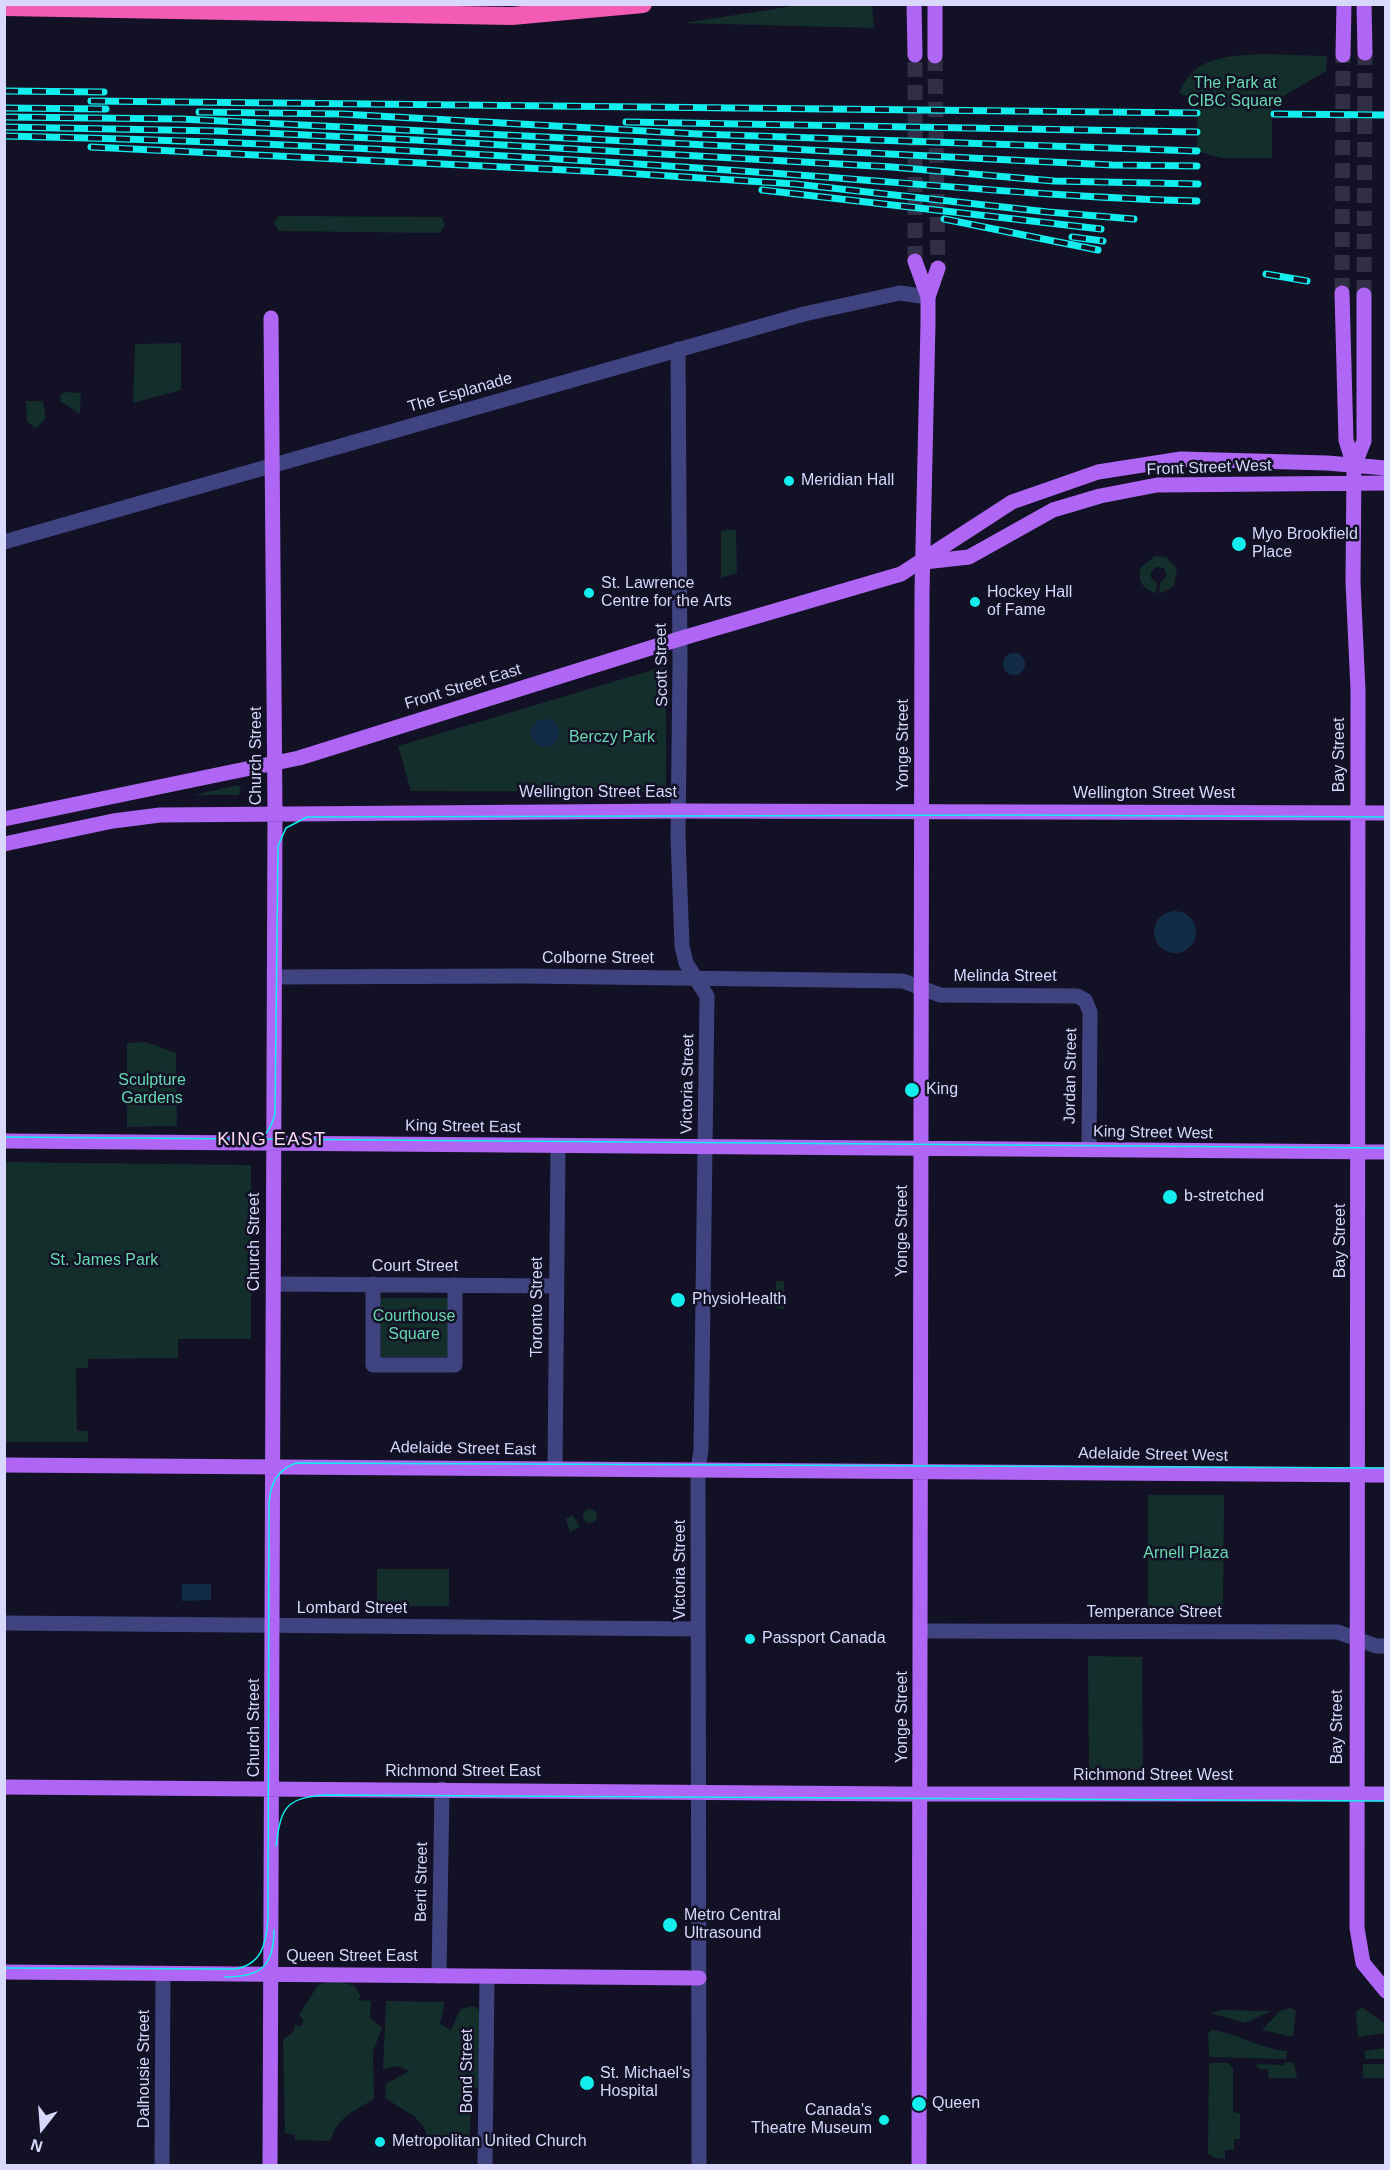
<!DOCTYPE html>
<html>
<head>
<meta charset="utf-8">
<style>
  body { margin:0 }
  #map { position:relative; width:1390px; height:2170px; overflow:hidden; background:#121125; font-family:Arial,sans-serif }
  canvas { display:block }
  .frame { position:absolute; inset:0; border:6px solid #d8d7fc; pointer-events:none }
  .north { position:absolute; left:12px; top:2098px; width:60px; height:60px; -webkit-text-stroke:4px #121125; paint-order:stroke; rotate:197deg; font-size:16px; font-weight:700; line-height:24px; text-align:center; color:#d8d7fc }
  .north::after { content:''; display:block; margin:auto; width:21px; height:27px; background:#d8d7fc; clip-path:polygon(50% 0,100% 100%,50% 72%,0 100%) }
</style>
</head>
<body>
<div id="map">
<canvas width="1390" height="2170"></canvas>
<div class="frame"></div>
<div class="north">N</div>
</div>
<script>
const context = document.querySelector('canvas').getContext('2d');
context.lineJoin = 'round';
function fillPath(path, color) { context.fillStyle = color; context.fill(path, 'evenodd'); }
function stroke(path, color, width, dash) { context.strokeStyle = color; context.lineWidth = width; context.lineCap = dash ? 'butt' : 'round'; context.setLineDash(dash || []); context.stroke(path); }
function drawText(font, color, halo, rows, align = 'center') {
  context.font = font + ' Arial,sans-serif'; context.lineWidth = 5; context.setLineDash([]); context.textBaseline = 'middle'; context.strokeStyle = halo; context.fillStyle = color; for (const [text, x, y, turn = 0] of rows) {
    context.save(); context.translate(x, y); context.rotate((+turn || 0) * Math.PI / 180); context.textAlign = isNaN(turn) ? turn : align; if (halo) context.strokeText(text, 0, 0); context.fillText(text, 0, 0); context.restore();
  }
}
const green = new Path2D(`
  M 872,4 L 874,28 L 684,23 L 800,5 Z
  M 1264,54 L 1327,56 L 1326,71 L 1272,103 L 1272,158 L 1221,158 L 1197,151 L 1198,101 L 1179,93 C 1195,55 1228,56 1264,54 Z
  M 279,216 L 442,217 L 445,225 L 440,233 L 278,231 L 274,222 Z
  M 181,343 L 181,390 L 133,403 L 135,344 Z
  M 66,392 L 81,393 L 80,414 L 60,401 L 61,394 Z
  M 26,401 L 43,401 L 46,418 L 36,428 L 27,422 Z
  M 736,529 L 737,573 L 721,578 L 721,531 Z
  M 1155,556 L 1166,557 L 1177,569 L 1174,586 L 1159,594 L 1160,583 L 1167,575 L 1164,568 L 1156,567 L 1151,572 L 1151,578 L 1157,583 L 1156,593 C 1143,590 1137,580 1141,567 Z
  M 666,666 L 666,792 L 411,791 L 398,746 Z
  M 237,785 L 241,787 L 239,795 L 194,795 Z
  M 146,1042 L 176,1053 L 177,1126 L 127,1127 L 127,1043 Z
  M 5,1162 L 251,1165 L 251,1339 L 178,1339 L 178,1358 L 88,1359 L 88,1368 L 76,1368 L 77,1431 L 88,1431 L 88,1442 L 5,1442 Z
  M 776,1281 L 784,1281 L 784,1309 L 776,1308 Z
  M 380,1298 L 448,1298 L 450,1357 L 381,1357 Z
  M 1148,1495 L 1224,1495 L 1223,1613 L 1148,1613 Z
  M583 1516a7 7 0 1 1 14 0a7 7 0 1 1-14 0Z
  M 573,1515 L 580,1527 L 570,1532 L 566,1519 Z
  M 377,1569 L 449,1569 L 449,1606 L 377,1606 Z
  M 1088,1656 L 1142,1657 L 1143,1774 L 1089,1774 Z
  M 334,1980 L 355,1986 L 361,1997 L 358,2000 L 371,2001 L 370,2018 L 382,2028 L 373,2052 L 374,2099 C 353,2112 339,2115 330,2141 L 295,2140 L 295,2135 L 285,2133 L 283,2040 L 294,2031 L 294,2025 L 302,2026 L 303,2020 L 299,2015 L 318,1985 Z
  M 386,2001 L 445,2002 L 440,2024 L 451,2030 L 460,2010 C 469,2006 475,2004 482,2013 L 480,2078 L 477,2088 L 471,2092 L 470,2143 L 430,2142 L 424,2128 L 415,2117 L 385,2098 L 386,2084 L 409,2071 L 398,2066 L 383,2069 Z
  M 1362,2007 L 1385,2024 L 1385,2033 L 1358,2037 L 1356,2012 Z
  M 1289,2008 L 1296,2010 L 1293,2037 L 1262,2030 L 1280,2011 Z
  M 1222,2010 L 1272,2011 L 1245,2023 L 1210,2013 Z
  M 1212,2030 C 1238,2033 1260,2049 1287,2051 L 1286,2059 L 1209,2057 L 1208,2033 Z
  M 1385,2048 L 1385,2059 L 1365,2059 L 1365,2051 Z
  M 1284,2062 L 1294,2063 L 1297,2078 L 1269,2078 L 1268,2069 L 1259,2069 L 1256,2064 L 1284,2065 Z
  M 1212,2063 L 1229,2063 L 1233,2069 L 1233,2112 L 1240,2113 L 1240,2139 L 1234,2139 L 1234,2150 L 1225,2150 L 1225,2159 L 1215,2158 L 1208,2154 L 1209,2064 Z
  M 1363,2064 L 1385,2064 L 1385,2078 L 1363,2078 Z`);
const water = new Path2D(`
  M1003 664a11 11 0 1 1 22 0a11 11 0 1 1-22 0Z
  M531 733a14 14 0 1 1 28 0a14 14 0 1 1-28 0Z
  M1154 932a21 21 0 1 1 42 0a21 21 0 1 1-42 0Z
  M 182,1584 L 211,1584 L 211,1600 L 182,1601 Z`);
const majorTunnel = new Path2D(`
  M 935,56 L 938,268
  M 915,261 L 915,55
  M 1342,293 L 1343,55
  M 1364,295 L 1365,53`);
const minor = new Path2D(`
  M 678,349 L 680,664 L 678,837 L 682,946 L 686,963 L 707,996 L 701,1450 L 698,1470 L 699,2166
  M 4,542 L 804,314 L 900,293 L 928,297
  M 274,977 L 525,976 L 903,981 L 940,995 L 1077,996 L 1085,1000 L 1090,1012 L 1089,1150
  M 273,1284 L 557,1286
  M 373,1284 L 373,1365 L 455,1365 L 455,1285
  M 555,1468 L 558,1146
  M 4,1623 L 698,1629
  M 921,1631 L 1338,1632 L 1376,1646 L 1386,1646
  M 439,1976 L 442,1789
  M 162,2166 L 163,1973
  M 485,2166 L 487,1976`);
const major = new Path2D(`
  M 914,4 L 915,55
  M 1364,4 L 1365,53
  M 1343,55 L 1344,4
  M 935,56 L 935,4
  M 915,261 L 928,297 L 928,323 L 922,592 L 919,2166
  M 1342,293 L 1346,440 L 1354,466 L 1353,582 L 1358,690 L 1357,1928 L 1363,1963 L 1386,1991
  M 928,297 L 938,268
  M 1354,466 L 1364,441 L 1364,295
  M 924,562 L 969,557 L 1053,510 L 1100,496 L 1157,485 L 1386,483
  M 4,819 L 299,758 L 679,639 L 901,574 L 1012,502 L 1098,472 L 1181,459 L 1327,463 L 1386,468
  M 4,844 L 113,821 L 160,815 L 678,811 L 1386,813
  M 4,1141 L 1386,1152
  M 4,1465 L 1386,1475
  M 4,1787 L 901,1794 L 1386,1794
  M 4,1972 L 699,1978
  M 270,2166 L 275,813 L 271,318`);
const highway = new Path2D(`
  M 4,7 L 512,16 L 643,4`);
const tram = new Path2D(`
  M 4,1137 L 1386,1148
  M 241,1146 C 261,1143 270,1133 275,1114 L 278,846 L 286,828 L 307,817 L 1020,815 L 1386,817
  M 276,1846 C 281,1808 285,1798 325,1795 L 1386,1801
  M 4,1968 L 234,1969 C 262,1965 266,1944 268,1919 L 269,1502 C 271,1483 277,1470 296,1463 L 1386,1468
  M 225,1977 C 261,1977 274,1966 274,1930`);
const rail = new Path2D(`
  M 4,91 L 104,92
  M 91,101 L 1197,113
  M 4,108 L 106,109
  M 199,112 L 342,114 L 698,134 L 1197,151
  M 1274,114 L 1386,115
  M 4,117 L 181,119 L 1112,165 L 1197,166
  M 626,122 L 1197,132
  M 4,127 L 219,131 L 415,140 L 892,167 L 1054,181 L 1198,184
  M 4,136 C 251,141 497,154 742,171 C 894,181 1045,197 1197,201
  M 91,147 L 607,172 L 795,184 L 1048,212 L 1134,219
  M 762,190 L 1101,229
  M 944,219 L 1098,250
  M 1072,237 L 1103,241
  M 1266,274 L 1307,281`);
const markers = [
  [789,481,6,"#12eeed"],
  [1239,544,8,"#12eeed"],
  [589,593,6,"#12eeed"],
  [975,602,6,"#12eeed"],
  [912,1090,8,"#12eeed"],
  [1170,1197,8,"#12eeed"],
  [678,1300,8,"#12eeed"],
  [750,1639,6,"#12eeed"],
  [670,1925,8,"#12eeed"],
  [587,2083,8,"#12eeed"],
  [919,2104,8,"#12eeed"],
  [884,2120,6,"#12eeed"],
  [380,2142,6,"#12eeed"]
];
const parkNames = [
  ["The Park at",1235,84],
  ["CIBC Square",1235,102],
  ["Berczy Park",612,738],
  ["Sculpture",152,1081],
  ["Gardens",152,1099],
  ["St. James Park",104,1261],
  ["Courthouse",414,1317],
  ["Square",414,1335],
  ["Arnell Plaza",1186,1554]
];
const streetNames = [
  ["The Esplanade",460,393,-16],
  ["Front Street West",1209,468,-2],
  ["Scott Street",662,665,-91],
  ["Front Street East",463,687,-17],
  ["Yonge Street",904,745,-90],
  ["Bay Street",1340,755,-90],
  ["Church Street",257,756,-90],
  ["Wellington Street East",598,793],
  ["Wellington Street West",1154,794],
  ["Colborne Street",598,959],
  ["Melinda Street",1005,977],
  ["Jordan Street",1071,1076,-89],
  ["Victoria Street",688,1084,-89],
  ["King Street East",463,1127,1],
  ["King Street West",1153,1133,1],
  ["Yonge Street",903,1231,-90],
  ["Bay Street",1341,1241,-90],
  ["Church Street",255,1242,-90],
  ["Court Street",415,1267],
  ["Toronto Street",538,1307,-90],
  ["Adelaide Street East",463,1449,1],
  ["Adelaide Street West",1153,1455,1],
  ["Victoria Street",681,1570,-90],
  ["Lombard Street",352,1609],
  ["Temperance Street",1154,1613],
  ["Yonge Street",903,1717,-90],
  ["Bay Street",1338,1727,-90],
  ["Church Street",255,1728,-90],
  ["Richmond Street East",463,1772],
  ["Richmond Street West",1153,1776],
  ["Berti Street",422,1882,-89],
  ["Queen Street East",352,1957],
  ["Dalhousie Street",145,2069,-90],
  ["Bond Street",468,2071,-90]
];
const poiNames = [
  ["Meridian Hall",801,481],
  ["Myo Brookfield",1252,535],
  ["Place",1252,553],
  ["St. Lawrence",601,584],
  ["Centre for the Arts",601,602],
  ["Hockey Hall",987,593],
  ["of Fame",987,611],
  ["King",926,1090],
  ["b-stretched",1184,1197],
  ["PhysioHealth",692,1300],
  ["Passport Canada",762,1639],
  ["Metro Central",684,1916],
  ["Ultrasound",684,1934],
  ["St. Michael's",600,2074],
  ["Hospital",600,2092],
  ["Queen",932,2104],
  ["Canada's",872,2111,"right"],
  ["Theatre Museum",872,2129,"right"],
  ["Metropolitan United Church",392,2142]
];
const neighbourhoodNames = [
  ["KING EAST",272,1140]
];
fillPath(green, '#142e2b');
fillPath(water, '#122c48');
stroke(majorTunnel, '#302f45', 15, [15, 8]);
stroke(minor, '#3f4480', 15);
stroke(major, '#b066f4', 15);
stroke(highway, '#f35bb4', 18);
stroke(tram, '#12eeed', 1.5);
stroke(rail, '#12eeed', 7);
stroke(rail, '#121125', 4.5, [14]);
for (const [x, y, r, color] of markers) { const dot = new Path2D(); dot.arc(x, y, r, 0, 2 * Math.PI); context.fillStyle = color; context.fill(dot); stroke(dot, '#121125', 2); }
drawText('16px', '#68d8b0', '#121125', parkNames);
drawText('16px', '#d8d7fc', '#121125', streetNames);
drawText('16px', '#d8d7fc', '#121125', poiNames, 'left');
context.letterSpacing = '1.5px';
drawText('18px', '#fcd9f3', '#121125', neighbourhoodNames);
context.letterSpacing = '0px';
</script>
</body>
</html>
